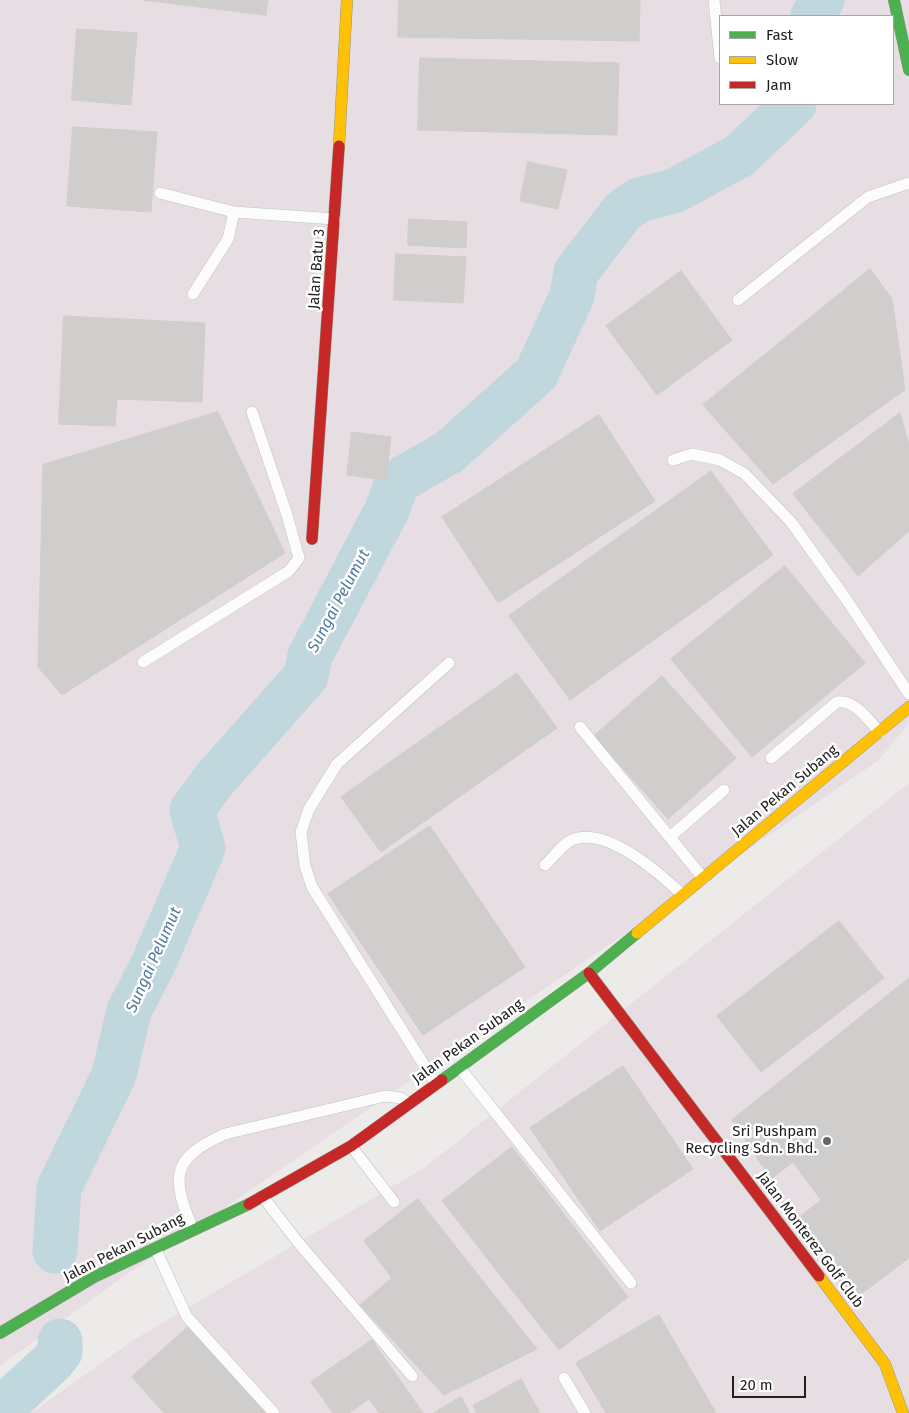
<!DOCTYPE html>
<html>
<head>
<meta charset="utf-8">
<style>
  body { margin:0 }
  #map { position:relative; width:909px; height:1413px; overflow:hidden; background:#edebe9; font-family:"Fira Sans",sans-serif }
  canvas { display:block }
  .legend { position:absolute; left:719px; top:15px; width:175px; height:90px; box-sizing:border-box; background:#fff; border:1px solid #a6a6a6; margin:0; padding:6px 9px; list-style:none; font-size:15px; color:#202020 }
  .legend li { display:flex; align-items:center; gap:10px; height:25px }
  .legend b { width:25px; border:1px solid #a6a6a6 }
  .scale { position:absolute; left:732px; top:1376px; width:74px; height:22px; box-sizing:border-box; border:2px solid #202020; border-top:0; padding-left:6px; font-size:15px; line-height:18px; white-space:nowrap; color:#202020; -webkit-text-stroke:4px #fff; paint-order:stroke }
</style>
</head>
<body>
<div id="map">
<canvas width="909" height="1413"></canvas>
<ul class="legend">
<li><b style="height:6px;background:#4caf50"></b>Fast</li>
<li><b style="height:6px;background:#ffc107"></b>Slow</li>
<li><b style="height:6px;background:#c62828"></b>Jam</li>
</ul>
<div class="scale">20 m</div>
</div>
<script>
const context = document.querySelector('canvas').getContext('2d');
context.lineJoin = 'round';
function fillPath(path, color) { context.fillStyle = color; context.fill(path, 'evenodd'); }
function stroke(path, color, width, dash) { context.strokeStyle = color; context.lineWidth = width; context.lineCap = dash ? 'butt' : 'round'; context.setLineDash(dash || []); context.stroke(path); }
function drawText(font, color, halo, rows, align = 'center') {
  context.font = font + ' "Fira Sans",sans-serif'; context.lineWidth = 5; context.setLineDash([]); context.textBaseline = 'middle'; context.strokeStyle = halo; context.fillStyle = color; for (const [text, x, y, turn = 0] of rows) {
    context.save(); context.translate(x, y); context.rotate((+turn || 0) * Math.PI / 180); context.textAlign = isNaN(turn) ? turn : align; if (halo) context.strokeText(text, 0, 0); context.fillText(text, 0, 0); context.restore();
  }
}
const industrial = new Path2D(`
  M 0,0 L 909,0 L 909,723 L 879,760 L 113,1284 L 0,1366 ZM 720,16 L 893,16 L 893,104 L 720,104 Z
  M 909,783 L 909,1413 L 31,1413 L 132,1341 L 424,1168 Z`);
const river = new Path2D(`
  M 813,16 L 822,0
  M 55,1251 L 59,1188 L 114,1075 L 129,1011 L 154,962 L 203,848 L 192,810 L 214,780 L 306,676 L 310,656 L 387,510 L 395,488 L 402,479 L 449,452 L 536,374 L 572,296 L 576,272 L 623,211 L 639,200 L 674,191 L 739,156 L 794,104
  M 0,1410 L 52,1362 L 60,1352 L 60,1341`);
const building = new Path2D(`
  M 143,0 L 268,0 L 266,15 Z
  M 399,0 L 640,0 L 639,41 L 398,37 Z
  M 77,29 L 137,33 L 131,105 L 72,100 Z
  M 420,58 L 619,63 L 617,135 L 418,130 Z
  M 73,127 L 157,132 L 151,212 L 67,206 Z
  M 528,162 L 567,170 L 558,209 L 520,201 Z
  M 409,219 L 467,222 L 466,248 L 408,245 Z
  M 396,254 L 466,257 L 463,303 L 394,300 Z
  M 870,269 L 892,299 L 905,390 L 773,484 L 703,405 Z
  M 681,271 L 732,340 L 657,395 L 606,326 Z
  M 64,316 L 205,323 L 202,402 L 117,399 L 115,426 L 59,424 Z
  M 218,412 L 285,553 L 62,695 L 38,667 L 43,465 Z
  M 900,413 L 909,445 L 909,531 L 858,576 L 793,494 Z
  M 599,415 L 655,501 L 498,603 L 442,517 Z
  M 352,432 L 391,437 L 386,480 L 347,475 Z
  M 711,471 L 773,555 L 570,700 L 509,616 Z
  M 785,566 L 865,663 L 752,757 L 671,659 Z
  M 517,673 L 557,728 L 381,852 L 341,797 Z
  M 662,676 L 736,758 L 668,819 L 594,736 Z
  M 430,826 L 525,967 L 423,1035 L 328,894 Z
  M 839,921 L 884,978 L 761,1072 L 717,1016 Z
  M 909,978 L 909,1258 L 853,1300 L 797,1219 L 821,1200 L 793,1162 L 771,1179 L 732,1120 Z
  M 623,1066 L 693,1169 L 600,1231 L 530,1128 Z
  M 512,1147 L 628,1297 L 559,1350 L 442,1201 Z
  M 418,1199 L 537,1349 L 444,1395 L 360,1305 L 392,1278 L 364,1241 Z
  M 659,1315 L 716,1413 L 606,1413 L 576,1363 Z
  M 188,1327 L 266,1413 L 164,1413 L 132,1377 Z
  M 372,1340 L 423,1413 L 379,1413 L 369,1399 L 349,1413 L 333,1413 L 311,1382 Z
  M 521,1379 L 540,1413 L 477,1413 L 473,1406 Z
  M 461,1397 L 470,1413 L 434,1413 Z`);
const lane = new Path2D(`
  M 714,0 L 720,58
  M 160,193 L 234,212 L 335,219
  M 193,294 L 228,239 L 234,212
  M 738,300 L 868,197 L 909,183
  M 673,460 L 692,454 L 720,460 L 745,474 L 791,522 L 846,599 L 909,694
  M 143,662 L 289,571 L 299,558 L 287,515 L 252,412
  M 580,727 L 703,878
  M 771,758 L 837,702 C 856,700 867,719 880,732
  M 670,837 L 724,790
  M 545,865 C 553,858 564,842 574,839 C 609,828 659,873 683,895
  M 459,1067 L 631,1283
  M 436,1084 L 312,887 L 305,866 L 301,832 L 309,809 L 337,764 L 449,663
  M 351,1146 L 394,1202
  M 263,1197 L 297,1241 L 412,1376
  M 193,1230 C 172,1178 169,1159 225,1134 L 385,1096 L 401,1098 L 407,1103
  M 156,1250 L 187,1317 L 274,1413
  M 564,1378 L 585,1413`);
const fast = new Path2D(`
  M 894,0 L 909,70
  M 442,1080 L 589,973 L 637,933
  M 0,1333 L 94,1277 L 249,1204`);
const slow = new Path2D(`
  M 339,146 L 347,0
  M 637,933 L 909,707
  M 819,1276 L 885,1364 L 903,1413`);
const jam = new Path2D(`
  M 312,539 L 339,146
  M 589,973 L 819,1276
  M 249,1204 L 351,1146 L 442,1080`);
const markers = [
  [827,1141,5,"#686766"]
];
const streetNames = [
  ["Jalan Batu 3",317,269,-86],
  ["Jalan Pekan Subang",785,791,-40],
  ["Jalan Pekan Subang",468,1042,-36],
  ["Jalan Monterez Golf Club",810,1240,53],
  ["Jalan Pekan Subang",124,1248,-27]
];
const poiNames = [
  ["Sri Pushpam",817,1132],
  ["Recycling Sdn. Bhd.",817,1149]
];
const waterNames = [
  ["Sungai Pelumut",339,601,-62],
  ["Sungai Pelumut",154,960,-66]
];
fillPath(industrial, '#e6dee3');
stroke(river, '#c0d7dd', 45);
fillPath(building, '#d0cecc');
stroke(building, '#d0cdca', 1);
stroke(lane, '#c3c2c1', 12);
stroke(fast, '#949583', 12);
stroke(slow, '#949583', 12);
stroke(jam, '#949583', 12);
stroke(lane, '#fcfcfc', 11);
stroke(fast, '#4caf50', 11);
stroke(slow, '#ffc107', 11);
stroke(jam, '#c62828', 11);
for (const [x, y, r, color] of markers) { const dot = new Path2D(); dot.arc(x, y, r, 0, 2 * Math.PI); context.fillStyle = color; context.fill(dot); stroke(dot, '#fff', 2); }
drawText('15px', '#202020', '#fff', streetNames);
drawText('15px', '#202020', '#fff', poiNames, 'right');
drawText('italic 16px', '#537a9e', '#fff', waterNames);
</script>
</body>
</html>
